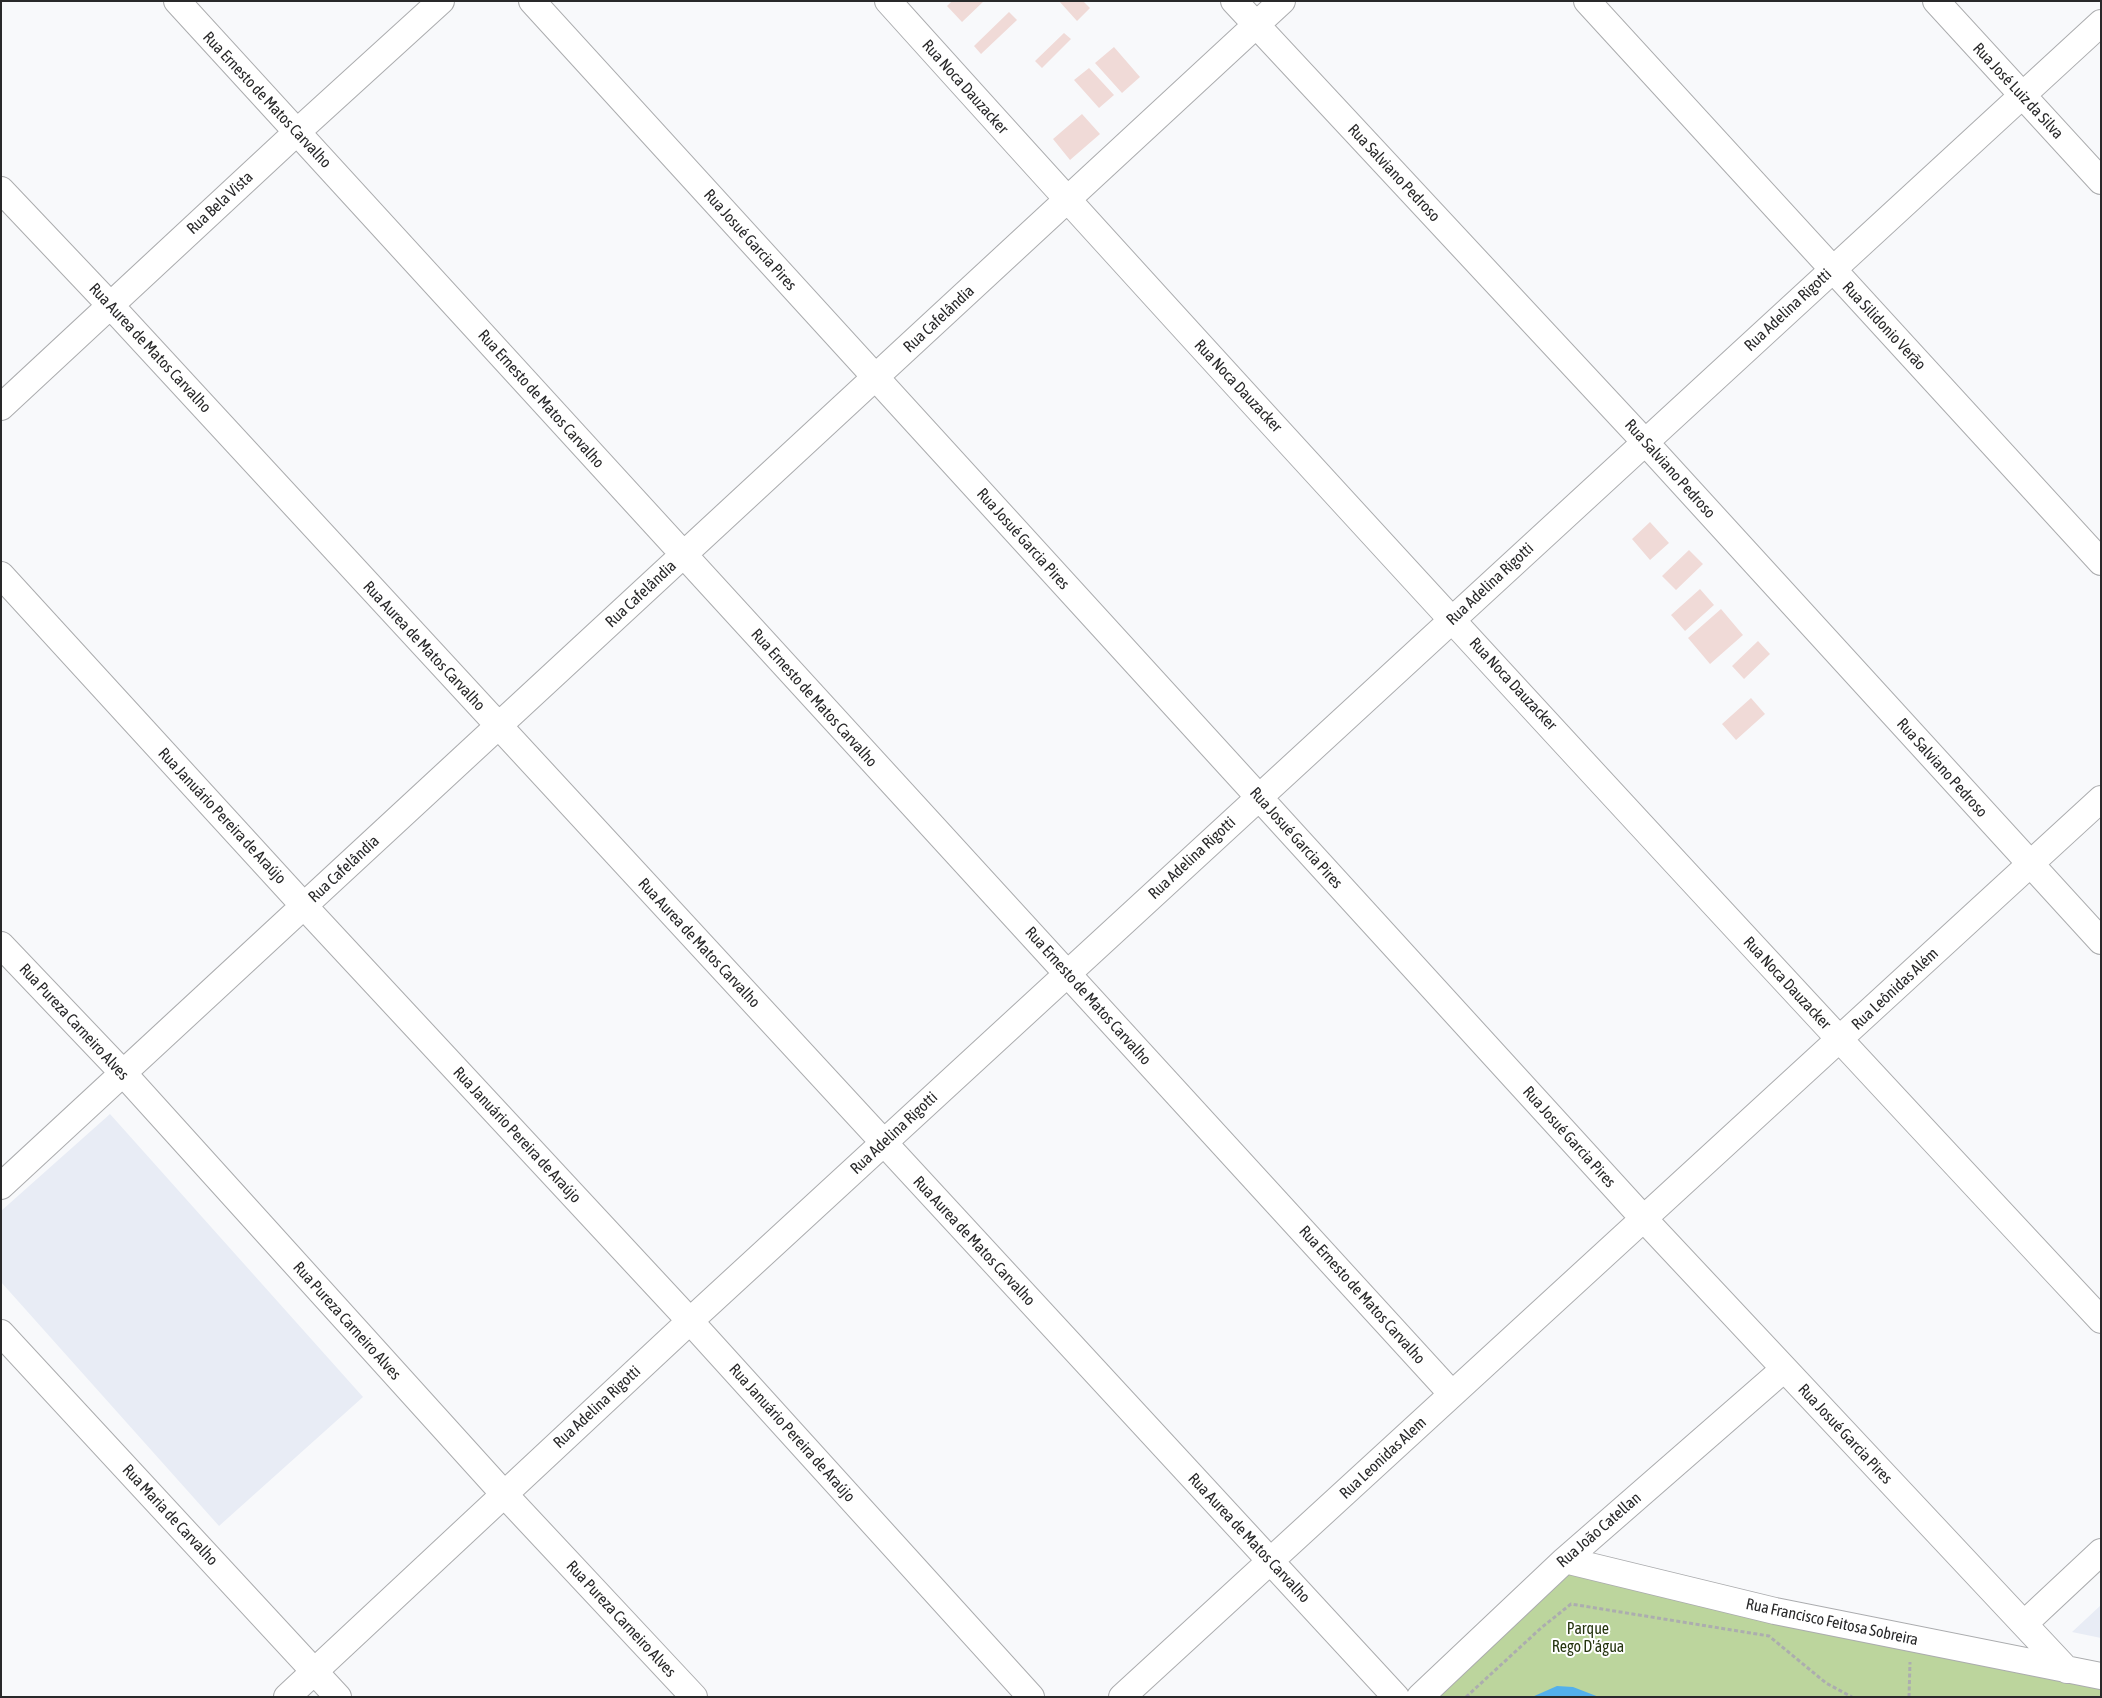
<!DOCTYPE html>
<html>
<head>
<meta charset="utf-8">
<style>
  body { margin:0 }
  #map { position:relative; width:2102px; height:1698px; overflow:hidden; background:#f8f9fb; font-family:"Asap Condensed",sans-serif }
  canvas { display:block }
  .frame { position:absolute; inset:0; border:2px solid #29292a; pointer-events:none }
</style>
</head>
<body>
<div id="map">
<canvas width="2102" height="1698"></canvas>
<div class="frame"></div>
</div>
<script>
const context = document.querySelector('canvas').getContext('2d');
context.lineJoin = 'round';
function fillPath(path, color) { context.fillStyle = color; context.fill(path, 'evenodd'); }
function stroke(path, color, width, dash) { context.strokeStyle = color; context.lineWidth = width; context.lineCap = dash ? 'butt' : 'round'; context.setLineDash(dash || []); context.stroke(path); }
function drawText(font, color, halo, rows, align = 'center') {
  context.font = font + ' "Asap Condensed",sans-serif'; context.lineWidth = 4; context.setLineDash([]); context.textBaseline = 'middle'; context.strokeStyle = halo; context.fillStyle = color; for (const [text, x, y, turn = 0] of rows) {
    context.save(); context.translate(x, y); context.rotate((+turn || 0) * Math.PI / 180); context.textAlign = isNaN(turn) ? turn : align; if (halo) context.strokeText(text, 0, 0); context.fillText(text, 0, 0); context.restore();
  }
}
const built = new Path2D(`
  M 110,1114 L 363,1397 L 219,1526 L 1,1282 L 1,1211 Z
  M 2101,1605 L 2101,1638 L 2072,1632 Z`);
const green = new Path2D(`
  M 1566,1574 L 2101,1679 L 2101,1697 L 1435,1697 Z`);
const water = new Path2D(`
  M 1557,1686 L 1573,1687 L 1599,1697 L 1532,1697 Z`);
const building = new Path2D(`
  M 952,1 L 984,1 L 962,22 L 947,6 Z
  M 1059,1 L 1083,1 L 1090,8 L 1077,21 Z
  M 1009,12 L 1017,20 L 981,54 L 974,46 Z
  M 1064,33 L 1071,39 L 1042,68 L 1035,61 Z
  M 1114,47 L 1140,77 L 1122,93 L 1095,63 Z
  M 1089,68 L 1114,95 L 1099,108 L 1074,80 Z
  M 1082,114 L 1100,134 L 1070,160 L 1053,139 Z
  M 1650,522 L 1669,543 L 1650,560 L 1632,539 Z
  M 1689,550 L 1703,564 L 1676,590 L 1662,576 Z
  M 1700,589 L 1714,605 L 1685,631 L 1671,615 Z
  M 1721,609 L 1743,635 L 1710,664 L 1688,638 Z
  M 1758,641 L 1770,654 L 1744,679 L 1732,666 Z
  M 1751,698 L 1765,714 L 1736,740 L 1722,724 Z`);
const path = new Path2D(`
  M 1466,1697 L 1541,1628 L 1571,1604 L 1769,1636 L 1826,1683 L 1852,1697
  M 1909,1697 L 1910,1662`);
const minor = new Path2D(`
  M 177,1 L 1452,1394
  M 532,1 L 1644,1219 L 2067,1670
  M 888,1 C 1288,445 1693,883 2101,1320
  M 1234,1 L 1645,442 L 2101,941
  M 1587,1 L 2101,562
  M 1936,1 L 2101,181
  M 1,190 L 111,306 L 1396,1697
  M 1,407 L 297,132 L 441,1
  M 1,575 L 304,906 L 690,1321 L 1031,1697
  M 1,945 L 123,1073 L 504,1494 L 694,1697
  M 1,1186 L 1282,1
  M 1,1333 L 338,1697
  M 1565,1560 L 1775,1611 L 2101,1676
  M 2024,1624 L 2101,1552
  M 287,1697 L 690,1321 L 2101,23
  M 1122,1697 L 2101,799
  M 1420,1697 L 1565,1560 L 1784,1369`);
const streetNames = [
  ["Rua Noca Dauzacker",965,87,48],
  ["Rua José Luiz da Silva",2018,91,47],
  ["Rua Ernesto de Matos Carvalho",267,100,47],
  ["Rua Salviano Pedroso",1394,173,47],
  ["Rua Bela Vista",220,203,-43],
  ["Rua Josué Garcia Pires",750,240,48],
  ["Rua Adelina Rigotti",1788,310,-43],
  ["Rua Cafelândia",939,319,-43],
  ["Rua Silidonio Verão",1884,326,47],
  ["Rua Aurea de Matos Carvalho",150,348,47],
  ["Rua Noca Dauzacker",1238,386,47],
  ["Rua Ernesto de Matos Carvalho",541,399,48],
  ["Rua Salviano Pedroso",1670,469,48],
  ["Rua Josué Garcia Pires",1023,539,48],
  ["Rua Adelina Rigotti",1490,584,-43],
  ["Rua Cafelândia",641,594,-43],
  ["Rua Aurea de Matos Carvalho",424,646,47],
  ["Rua Noca Dauzacker",1513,684,47],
  ["Rua Ernesto de Matos Carvalho",814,698,48],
  ["Rua Salviano Pedroso",1942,768,48],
  ["Rua Januário Pereira de Araújo",222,816,47],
  ["Rua Josué Garcia Pires",1296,838,48],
  ["Rua Adelina Rigotti",1192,858,-43],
  ["Rua Cafelândia",344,869,-43],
  ["Rua Aurea de Matos Carvalho",699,943,47],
  ["Rua Noca Dauzacker",1787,983,47],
  ["Rua Leônidas Além",1895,989,-43],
  ["Rua Ernesto de Matos Carvalho",1088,996,48],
  ["Rua Pureza Carneiro Alves",74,1022,47],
  ["Rua Adelina Rigotti",894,1133,-43],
  ["Rua Januário Pereira de Araújo",517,1135,47],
  ["Rua Josué Garcia Pires",1569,1137,48],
  ["Rua Aurea de Matos Carvalho",974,1241,47],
  ["Rua Ernesto de Matos Carvalho",1362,1295,48],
  ["Rua Pureza Carneiro Alves",347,1321,48],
  ["Rua Adelina Rigotti",597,1407,-43],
  ["Rua Januário Pereira de Araújo",792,1433,48],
  ["Rua Josué Garcia Pires",1845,1434,47],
  ["Rua Leonidas Alem",1383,1458,-43],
  ["Rua Maria de Carvalho",170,1515,47],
  ["Rua João Catellan",1599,1530,-41],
  ["Rua Aurea de Matos Carvalho",1249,1538,47],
  ["Rua Pureza Carneiro Alves",621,1619,47],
  ["Rua Francisco Feitosa Sobreira",1832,1622,12]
];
const parkNames = [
  ["Parque",1588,1629],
  ["Rego D'água",1588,1647]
];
fillPath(built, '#e8ecf5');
fillPath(green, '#bcd59d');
fillPath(water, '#53b0eb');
fillPath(building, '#f0dad7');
stroke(minor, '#abacae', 28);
stroke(path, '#acadaf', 3, [4, 2.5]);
stroke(minor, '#fff', 26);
drawText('16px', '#29292a', '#fff', streetNames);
drawText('16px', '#25340f', '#fff', parkNames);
</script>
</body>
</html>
